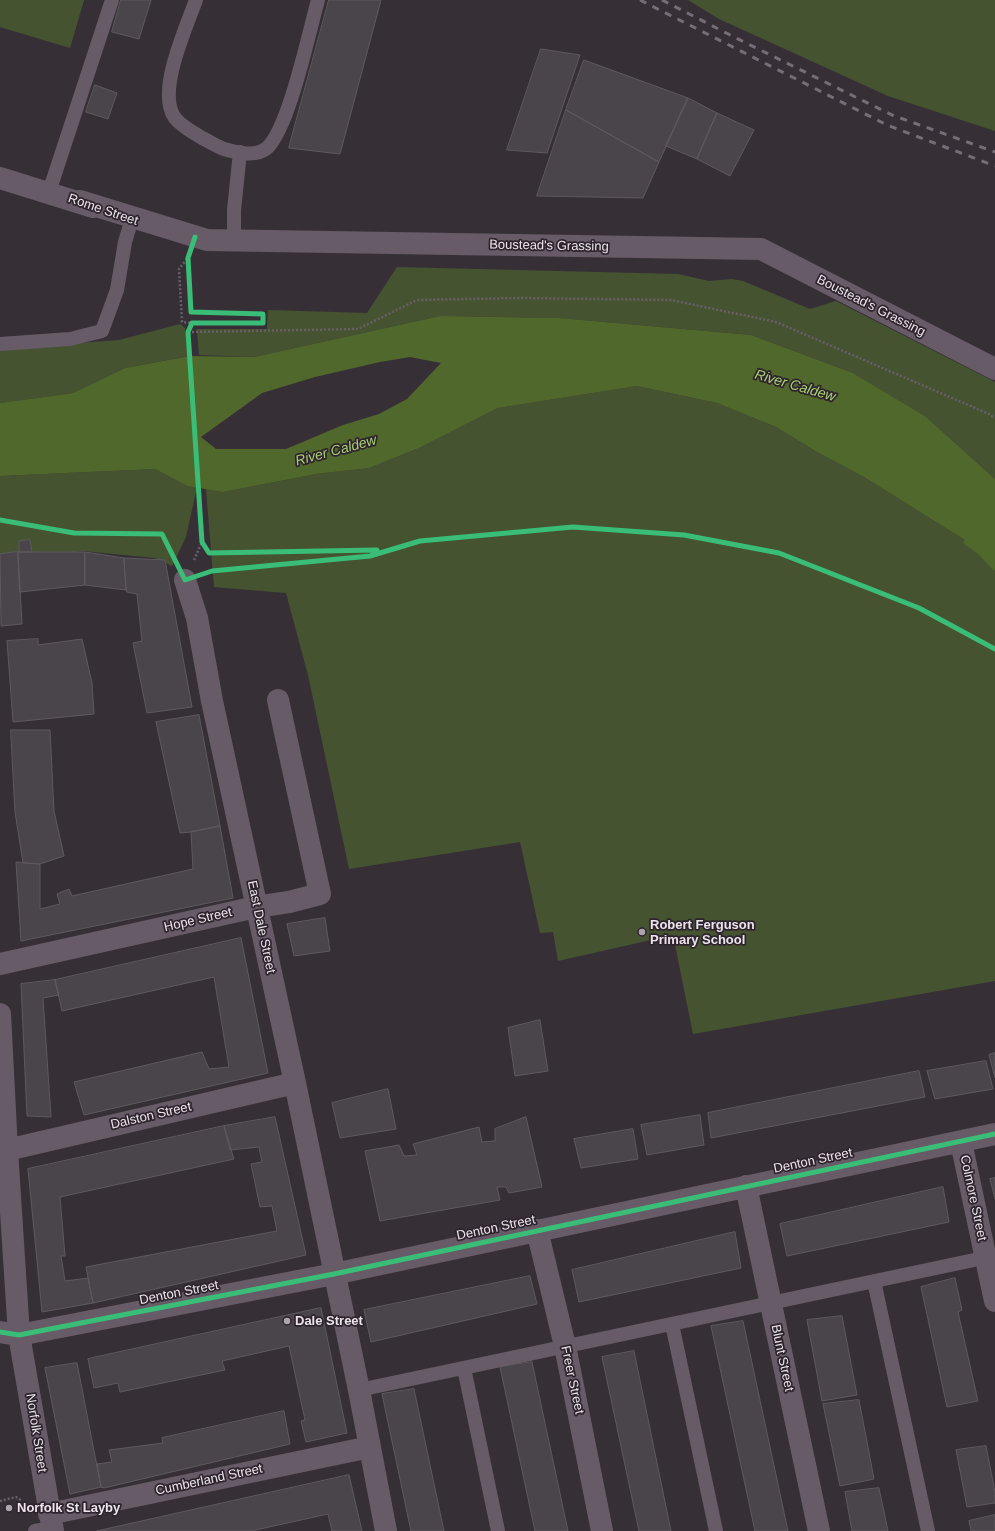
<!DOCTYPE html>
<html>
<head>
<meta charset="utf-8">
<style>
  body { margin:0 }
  canvas { display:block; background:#363036 }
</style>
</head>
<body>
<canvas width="995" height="1531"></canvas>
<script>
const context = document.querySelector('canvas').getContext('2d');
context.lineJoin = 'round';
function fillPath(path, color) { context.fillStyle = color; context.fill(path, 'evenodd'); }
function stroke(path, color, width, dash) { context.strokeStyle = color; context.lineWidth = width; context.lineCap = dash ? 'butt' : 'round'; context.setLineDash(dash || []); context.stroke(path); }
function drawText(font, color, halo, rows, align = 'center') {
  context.font = font + ' Helvetica,sans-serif'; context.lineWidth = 3.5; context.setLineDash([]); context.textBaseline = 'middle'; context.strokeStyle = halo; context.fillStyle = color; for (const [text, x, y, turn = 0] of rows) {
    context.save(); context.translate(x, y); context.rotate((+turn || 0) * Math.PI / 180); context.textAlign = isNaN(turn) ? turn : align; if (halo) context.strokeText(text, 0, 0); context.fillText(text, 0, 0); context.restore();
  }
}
const green = new Path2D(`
  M 0,0 L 84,0 L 70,48 L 0,27 Z
  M 688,0 L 995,0 L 995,131 L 888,96 L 719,19 Z
  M 397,267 L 678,274 L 709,281 L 732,279 L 743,281 L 810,309 L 836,301 L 995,382 L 995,479 L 925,416 L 853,373 L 751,335 L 559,318 L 440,316 L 254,357 L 199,355 L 197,329 L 267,329 L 268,310 L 367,313 Z
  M 180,324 L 185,328 L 189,356 L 125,368 L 73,393 L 0,403 L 0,349 L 119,340 Z
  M 637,386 L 717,403 L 776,427 L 817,452 L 864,477 L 968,542 L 981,551 L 995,566 L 995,981 L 693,1034 L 673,935 L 558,961 L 553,932 L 540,933 L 520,842 L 349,869 L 308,675 L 286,593 L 214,587 L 206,489 L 223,492 L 316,474 L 369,468 L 419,448 L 498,408 Z
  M 155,469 L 187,486 L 197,487 L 186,537 L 172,566 L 155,558 L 83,551 L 0,559 L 0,476 Z`);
const water = new Path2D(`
  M 440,316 L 559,318 L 751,335 L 853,373 L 925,416 L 995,479 L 995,566 L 981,551 L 968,542 L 864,477 L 817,452 L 776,427 L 717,403 L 637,386 L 498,408 L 419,448 L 369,468 L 316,474 L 223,492 L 187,486 L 155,469 L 0,476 L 0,403 L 73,393 L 125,368 L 190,356 L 254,357 ZM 410,357 L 441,363 L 407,399 L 379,414 L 343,425 L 286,449 L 216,449 L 201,437 L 262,393 L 315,377 L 380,362 Z`);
const stream = new Path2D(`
  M 968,542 L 981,551 L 995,566`);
const building = new Path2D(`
  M 121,0 L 151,0 L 139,39 L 112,32 Z
  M 329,0 L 381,0 L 340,154 L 289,148 Z
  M 541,49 L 580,55 L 547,153 L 507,150 Z
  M 584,60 L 688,98 L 659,162 L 566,110 Z
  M 95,85 L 117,93 L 108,119 L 86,112 Z
  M 688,98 L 717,113 L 697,159 L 666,146 Z
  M 566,110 L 659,162 L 643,198 L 537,196 Z
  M 717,113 L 754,130 L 730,176 L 697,159 Z
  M 30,540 L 32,552 L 19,552 L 19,541 Z
  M 18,552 L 22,624 L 1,626 L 0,554 Z
  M 18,552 L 85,552 L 85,585 L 20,592 Z
  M 85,552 L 124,558 L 126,590 L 85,585 Z
  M 124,558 L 165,560 L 192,707 L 147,713 L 133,643 L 142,641 L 137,594 L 127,592 Z
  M 38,639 L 38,645 L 82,639 L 92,683 L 94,714 L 13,722 L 7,641 Z
  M 199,715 L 220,826 L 191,832 L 180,833 L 156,722 Z
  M 11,730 L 50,730 L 54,811 L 64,856 L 40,864 L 23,863 L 15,812 Z
  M 220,826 L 233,898 L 21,941 L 16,862 L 40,864 L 40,909 L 60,904 L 57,894 L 69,889 L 72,896 L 193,869 L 191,832 Z
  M 325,918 L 330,951 L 294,956 L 287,924 Z
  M 241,938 L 268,1073 L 84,1115 L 74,1082 L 202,1052 L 209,1069 L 229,1067 L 214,977 L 62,1011 L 55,980 Z
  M 55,980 L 59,995 L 43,998 L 51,1117 L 27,1116 L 21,984 Z
  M 540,1020 L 548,1071 L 515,1076 L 508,1028 Z
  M 995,1053 L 995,1078 L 989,1055 Z
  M 986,1061 L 993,1089 L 935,1099 L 927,1071 Z
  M 919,1071 L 925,1097 L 711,1138 L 708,1113 Z
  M 388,1089 L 396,1129 L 340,1138 L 332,1103 Z
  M 700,1115 L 704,1145 L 647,1155 L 641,1125 Z
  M 275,1117 L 306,1255 L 93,1303 L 86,1267 L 277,1231 L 272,1206 L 260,1207 L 251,1164 L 262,1162 L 259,1147 L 230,1150 L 224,1126 Z
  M 526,1117 L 542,1187 L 509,1193 L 506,1187 L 497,1187 L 500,1200 L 380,1221 L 365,1151 L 399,1145 L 404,1156 L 417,1155 L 413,1144 L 479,1127 L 482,1142 L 495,1141 L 495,1129 Z
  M 224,1126 L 234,1159 L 60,1197 L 65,1256 L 61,1256 L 65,1281 L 88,1278 L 93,1303 L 42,1312 L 28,1169 Z
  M 633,1129 L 638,1159 L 581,1168 L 574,1139 Z
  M 995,1178 L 995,1199 L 990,1179 Z
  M 943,1187 L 949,1222 L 787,1256 L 780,1224 Z
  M 735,1232 L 741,1268 L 579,1302 L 572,1270 Z
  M 530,1276 L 537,1304 L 371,1342 L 364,1310 Z
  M 955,1278 L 962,1310 L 958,1312 L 978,1401 L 947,1407 L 921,1287 Z
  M 321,1308 L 347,1433 L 306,1442 L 301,1421 L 305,1420 L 289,1346 L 222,1361 L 225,1370 L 120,1392 L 118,1383 L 94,1388 L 88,1359 Z
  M 842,1316 L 857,1395 L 822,1401 L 807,1320 Z
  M 743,1321 L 788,1531 L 755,1531 L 711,1326 Z
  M 634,1351 L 671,1531 L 639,1531 L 602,1357 Z
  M 532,1362 L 568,1531 L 535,1531 L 500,1367 Z
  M 77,1363 L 101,1487 L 70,1494 L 45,1368 Z
  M 414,1389 L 444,1531 L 411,1531 L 382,1394 Z
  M 859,1400 L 874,1479 L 840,1486 L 823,1404 Z
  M 284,1411 L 290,1444 L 104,1488 L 101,1487 L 97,1464 L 112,1462 L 109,1450 L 163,1443 L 162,1438 Z
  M 986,1446 L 995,1492 L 995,1503 L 967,1507 L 956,1450 Z
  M 349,1475 L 362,1531 L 332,1531 L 328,1514 L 251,1531 L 97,1531 Z
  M 879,1488 L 888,1531 L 852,1531 L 845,1492 Z
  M 995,1515 L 995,1531 L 971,1531 L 969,1521 Z`);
const path = new Path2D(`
  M 187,259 L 179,269 L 182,322 L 192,323
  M 188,332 L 358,329 L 417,300 L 520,298 L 671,300 L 776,322 L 989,414 L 995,418
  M 194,560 L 202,542
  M 0,1501 L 16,1497 L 22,1501`);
const service = new Path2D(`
  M 196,0 C 186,28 156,93 175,118 C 182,127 193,132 202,138 C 209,141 216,146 224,149 C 236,153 257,157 267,148 C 289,128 309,32 318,0
  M 49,192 L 112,0
  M 234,241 L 234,210 L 240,152
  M 0,344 L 70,339 L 102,331 L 117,290 L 125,242 L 131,222
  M 874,1281 L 928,1531
  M 672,1324 L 716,1531
  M 464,1368 L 498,1531
  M 359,1390 L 993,1256
  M 35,1531 L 52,1528`);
const minor = new Path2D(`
  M 0,178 L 93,207
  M 80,201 L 207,240 L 761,249 L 995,369
  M 185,580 L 197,618 L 212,701 L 295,1083 L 359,1390 L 386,1531
  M 0,964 L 256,907 L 289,902 L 320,894 L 278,700
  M 0,1014 L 7,1150 L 19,1335 L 334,1274 L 995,1134
  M 961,1142 L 995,1301
  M 7,1150 L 295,1083
  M 746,1186 L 819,1531
  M 537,1230 L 565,1346 L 602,1531
  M 49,1514 L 370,1447`);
const tertiary = new Path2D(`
  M 0,1332 L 19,1335 L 53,1531`);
const rail = new Path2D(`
  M 640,0 L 887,125 L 995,166
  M 662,0 L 736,38 L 892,115 L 995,152`);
const cycleway = new Path2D(`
  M 195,237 L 188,258 L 191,312 L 263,314 L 263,323 L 192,323 L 188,332 L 202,542 L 209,553 L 377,550
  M 0,520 L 74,533 L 162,534 L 185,580 L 212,571 L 370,556 L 420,541 L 573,527 L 684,535 L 779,553 L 919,608 L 995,649
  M 0,1332 L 19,1335 L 334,1274 L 995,1134`);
const markers = [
  [642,932,4,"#aca6ac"],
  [287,1321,4,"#aca6ac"],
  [9,1508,4,"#aca6ac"]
];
const streetNames = [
  ["Rome Street",103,210,19],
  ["Boustead's Grassing",549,246,1],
  ["Boustead's Grassing",871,306,27],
  ["Hope Street",198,920,-13],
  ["East Dale Street",261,927,78],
  ["Dalston Street",151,1116,-13],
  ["Denton Street",813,1161,-12],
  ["Colmore Street",973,1198,78],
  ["Denton Street",496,1228,-12],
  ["Denton Street",179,1293,-11],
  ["Blunt Street",782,1358,78],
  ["Freer Street",572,1380,78],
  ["Norfolk Street",36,1433,81],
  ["Cumberland Street",209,1480,-12]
];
const poiNames = [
  ["Robert Ferguson",650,925],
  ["Primary School",650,940],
  ["Dale Street",295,1321],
  ["Norfolk St Layby",17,1508]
];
const waterNames = [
  ["River Caldew",795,386,16],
  ["River Caldew",336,451,-15]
];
fillPath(green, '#455331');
fillPath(water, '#51682c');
stroke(stream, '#51682c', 8);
fillPath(building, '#4a454a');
stroke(building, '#5d595d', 1);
stroke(path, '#685f67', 2.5, [2, 2]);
stroke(service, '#675b67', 14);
stroke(minor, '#675b67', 22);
stroke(tertiary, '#675b67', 22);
stroke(rail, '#766d76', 3, [7, 7]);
stroke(cycleway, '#3abd76', 5);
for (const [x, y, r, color] of markers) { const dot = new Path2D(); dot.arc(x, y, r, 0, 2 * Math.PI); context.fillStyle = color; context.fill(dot); stroke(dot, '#2e242e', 1.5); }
drawText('13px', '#ebe5eb', '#2e242e', streetNames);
drawText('bold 13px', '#ebe5eb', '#2e242e', poiNames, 'left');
drawText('italic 14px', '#a9cf72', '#2e242e', waterNames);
</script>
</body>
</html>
